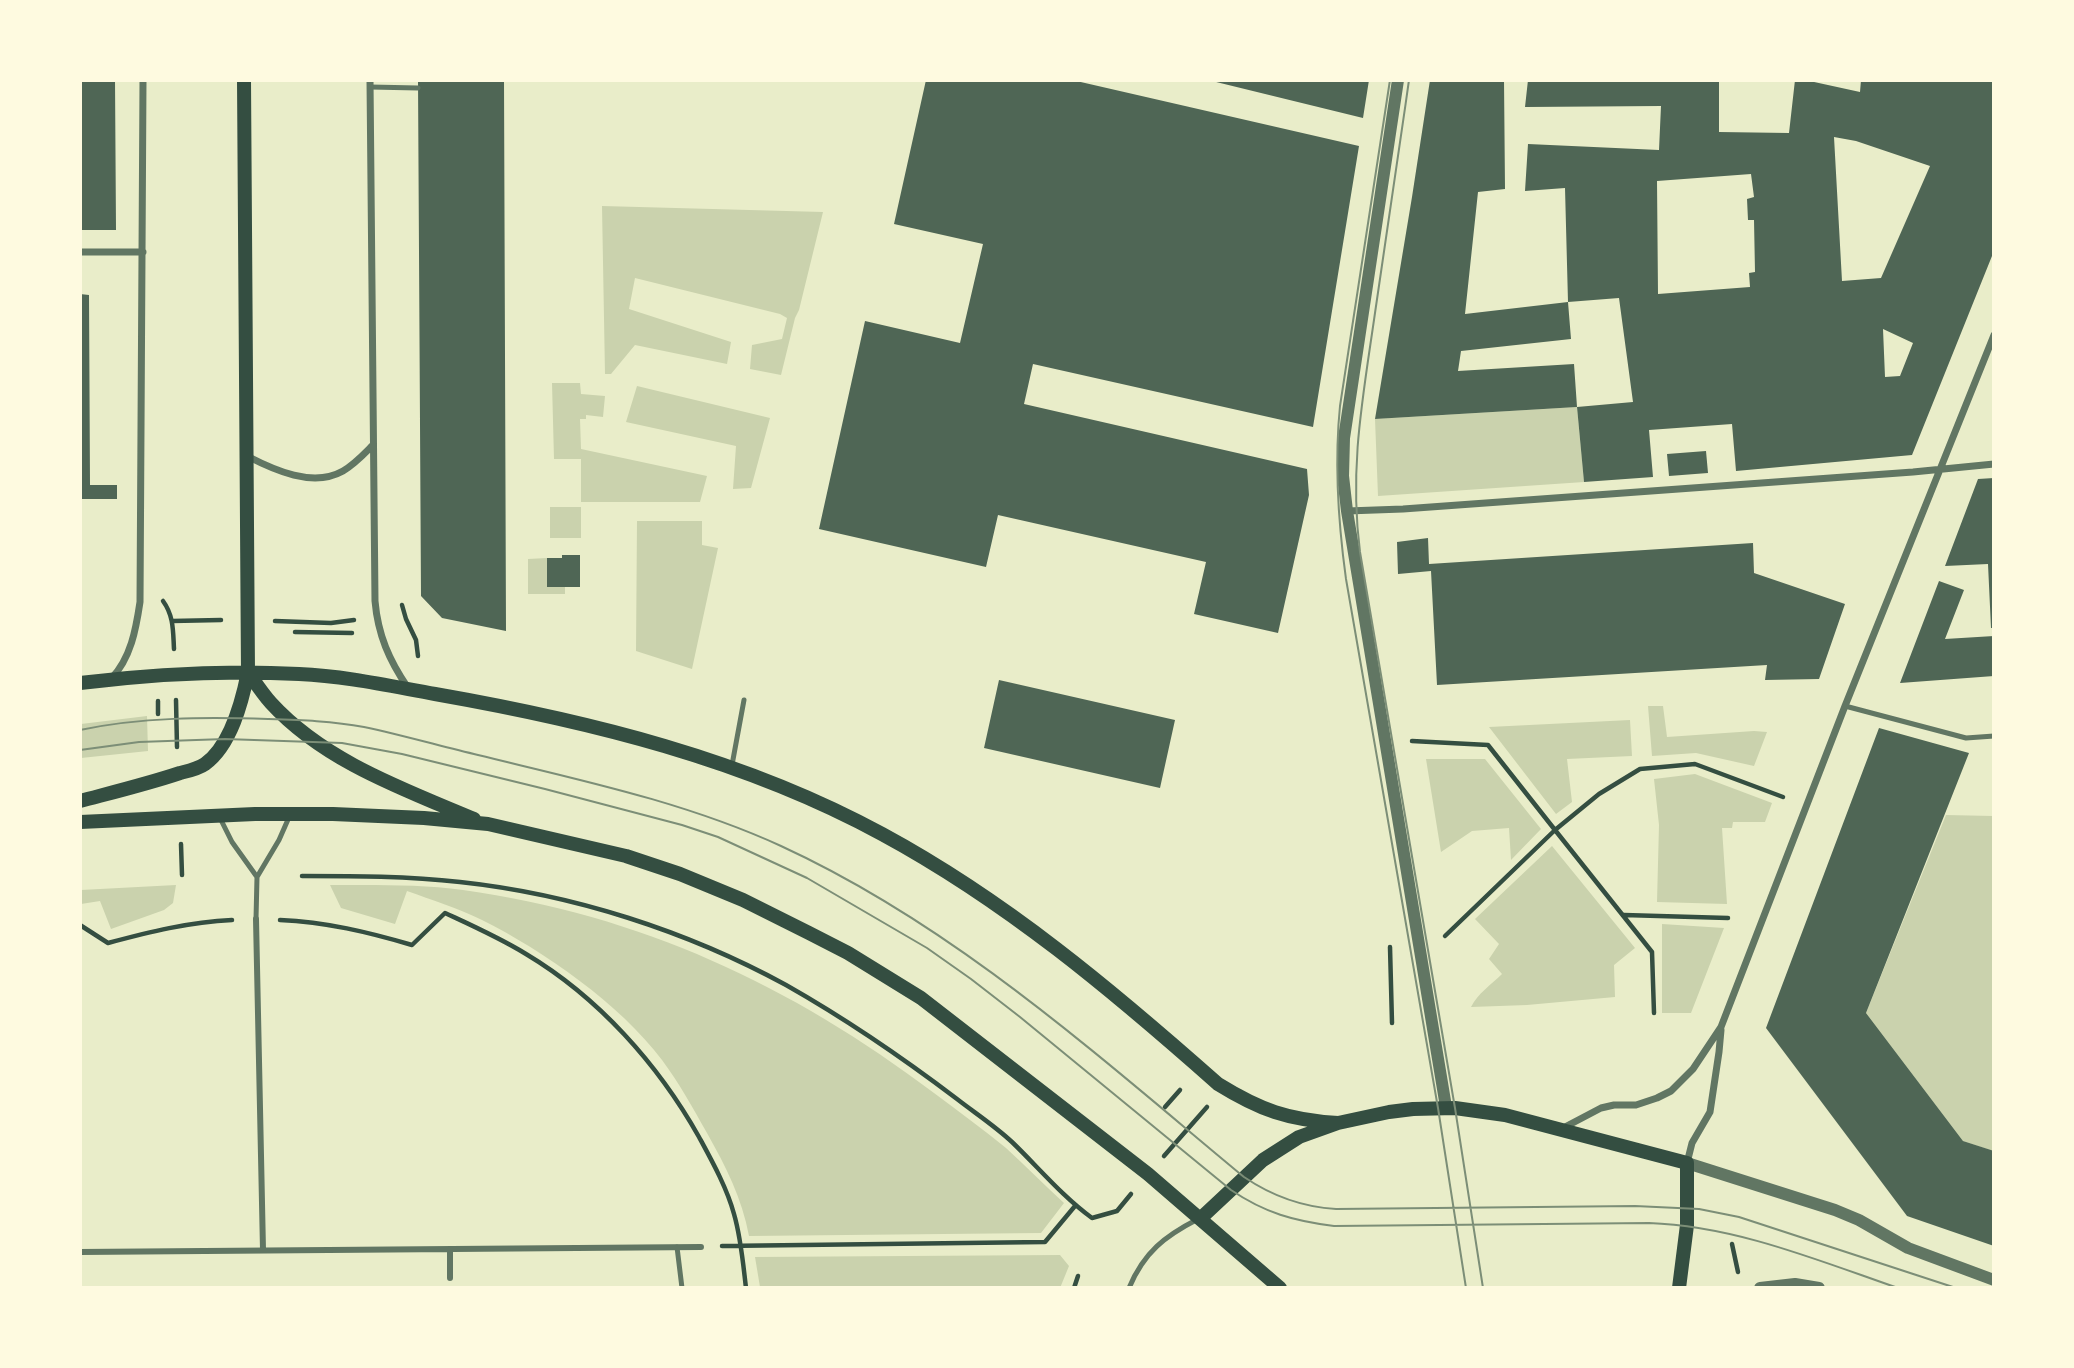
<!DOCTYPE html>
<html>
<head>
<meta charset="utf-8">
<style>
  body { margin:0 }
  #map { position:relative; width:2074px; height:1368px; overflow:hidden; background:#e9edc9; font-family:Overpass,sans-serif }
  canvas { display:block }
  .frame { position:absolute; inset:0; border:82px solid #fefae0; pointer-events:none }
</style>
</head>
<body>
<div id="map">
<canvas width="2074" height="1368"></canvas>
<div class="frame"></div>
</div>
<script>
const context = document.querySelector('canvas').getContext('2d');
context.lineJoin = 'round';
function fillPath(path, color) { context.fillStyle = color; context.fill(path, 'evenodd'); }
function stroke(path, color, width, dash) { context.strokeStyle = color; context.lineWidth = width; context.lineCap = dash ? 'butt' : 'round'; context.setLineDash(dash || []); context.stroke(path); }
const green = new Path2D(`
  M 602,206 L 823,212 L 799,310 L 795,318 L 781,375 L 750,369 L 752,345 L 782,339 L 787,318 L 780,314 L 635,278 L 629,309 L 731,342 L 727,364 L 635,345 L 611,374 L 605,374 Z
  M 552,383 L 580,383 L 581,394 L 605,396 L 603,417 L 586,415 L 586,419 L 580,419 L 581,449 L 707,476 L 700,502 L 581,502 L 581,459 L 554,459 Z
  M 637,386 L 770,418 L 751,488 L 733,489 L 736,446 L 626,422 Z
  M 1577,407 L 1584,482 L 1378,496 L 1375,419 Z
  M 550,507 L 581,507 L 581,538 L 550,538 Z
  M 637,521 L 702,521 L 702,545 L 718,548 L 692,669 L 636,651 Z
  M 547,558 L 547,587 L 565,587 L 565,594 L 528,594 L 528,559 Z
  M 1648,706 L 1663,706 L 1667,737 L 1754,731 L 1767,732 L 1754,766 L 1696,753 L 1652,756 Z
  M 147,716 L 148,751 L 81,758 L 81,724 Z
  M 1630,720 L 1632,756 L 1567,759 L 1572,802 L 1556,814 L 1489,727 Z
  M 1426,759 L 1485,759 L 1541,829 L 1511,860 L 1509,828 L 1472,831 L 1441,852 Z
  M 1695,774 L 1772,803 L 1765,822 L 1733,822 L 1732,828 L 1722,828 L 1727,904 L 1657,902 L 1659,825 L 1654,779 Z
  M 1946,815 L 1993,816 L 1993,1151 L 1963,1141 L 1866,1013 Z
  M 1552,846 L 1635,948 L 1614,965 L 1615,997 L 1527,1005 L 1471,1007 C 1478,993 1491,985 1502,974 L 1489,959 L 1499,944 L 1475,919 Z
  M 176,885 L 173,903 L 164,910 L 111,929 L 100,901 L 81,904 L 81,890 Z
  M 330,885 C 374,885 419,884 463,890 C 641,915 791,985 934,1093 C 958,1111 983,1129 1006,1148 C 1026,1166 1044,1185 1064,1203 L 1041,1233 L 749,1236 C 742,1198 726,1167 707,1133 C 693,1108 679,1083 662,1060 C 620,1004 544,951 482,920 C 458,908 432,900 407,891 L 395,924 L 341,908 Z
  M 1662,924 L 1724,928 L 1691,1013 L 1662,1013 Z
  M 1060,1255 L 1069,1266 L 1060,1288 L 760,1287 L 755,1257 Z`);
const building = new Path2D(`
  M 80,80 L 115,80 L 116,230 L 80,230 Z
  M 418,80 L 504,80 L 506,631 L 442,618 L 421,596 Z
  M 926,80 L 1072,80 L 1359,146 L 1313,427 L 1033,364 L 1024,404 L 1307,469 L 1309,495 L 1278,633 L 1194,614 L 1206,562 L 998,515 L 986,567 L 819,529 L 865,321 L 960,343 L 983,244 L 894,224 Z
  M 1208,80 L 1369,80 L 1363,118 Z
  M 1430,80 L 1504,80 L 1505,189 L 1478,192 L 1465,314 L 1568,302 L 1571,339 L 1461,351 L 1458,371 L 1574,364 L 1577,407 L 1375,419 L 1412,197 Z
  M 1528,80 L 1719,80 L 1719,132 L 1789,133 L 1795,80 L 1805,80 L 1860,92 L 1861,80 L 1994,80 L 1994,251 L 1912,455 L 1736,471 L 1732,424 L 1649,430 L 1653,477 L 1584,482 L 1577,407 L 1633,402 L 1619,298 L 1568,302 L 1565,188 L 1525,191 L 1528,144 L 1659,150 L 1661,106 L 1525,107 ZM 1834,137 L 1856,141 L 1930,166 L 1881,278 L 1842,281 ZM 1751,174 L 1754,197 L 1747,199 L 1748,220 L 1754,220 L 1755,272 L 1749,273 L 1750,287 L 1658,294 L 1657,181 ZM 1883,329 L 1913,343 L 1900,376 L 1885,377 Z
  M 80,294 L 89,295 L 90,485 L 117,485 L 117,499 L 80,499 Z
  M 1706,451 L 1708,473 L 1669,476 L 1667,454 Z
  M 1994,478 L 1994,628 L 1991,628 L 1988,564 L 1945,566 L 1978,479 Z
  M 1428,538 L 1429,564 L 1753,543 L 1754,573 L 1845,604 L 1819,679 L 1765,680 L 1767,665 L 1437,685 L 1431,571 L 1398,574 L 1397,542 Z
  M 562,555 L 580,555 L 580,587 L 547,587 L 547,558 L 562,558 Z
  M 1939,581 L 1964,590 L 1945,639 L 1994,636 L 1994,676 L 1900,683 Z
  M 999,680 L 1175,720 L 1160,788 L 984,748 Z
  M 1879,728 L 1969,753 L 1866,1013 L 1963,1141 L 1994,1151 L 1994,1246 L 1907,1216 L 1766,1028 Z`);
const path = new Path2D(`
  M 163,601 C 174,616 173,632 174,649
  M 402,605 L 406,619 L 416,640 L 418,656
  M 172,621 L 221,620
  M 275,621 L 331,623 L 354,620
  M 295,632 L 352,633
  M 176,700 L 177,747
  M 158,701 L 158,714
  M 1412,741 L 1488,745 L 1555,830 L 1445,936
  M 181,844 L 182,875
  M 302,876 C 355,876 407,876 460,882 C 572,894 687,931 786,985 C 846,1019 903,1058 957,1099 C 975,1113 995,1126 1012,1142 C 1038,1167 1062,1196 1092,1218 L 1117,1211 L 1131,1194
  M 1624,915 L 1728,918
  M 280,920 C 326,922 368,932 412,945 L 445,913 C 473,926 500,938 526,954 C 598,997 658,1064 699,1137 C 712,1161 727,1188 734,1214 C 741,1238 743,1263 746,1288
  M 80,925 L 108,943 C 149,932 189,922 232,920
  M 1390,947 L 1392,1023
  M 1654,1013 L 1652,952 L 1555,830 L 1599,794 L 1640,769 L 1695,764 L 1783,797
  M 1165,1107 L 1180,1090
  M 1164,1156 L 1207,1107
  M 1732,1244 L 1738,1272
  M 722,1246 L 1045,1242 L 1075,1206
  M 1074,1288 L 1078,1276`);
const service = new Path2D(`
  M 370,87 L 418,88
  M 1845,706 L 1966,738 L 1994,736
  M 732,765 L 744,700
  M 220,818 L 232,842 L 257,877
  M 256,919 L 257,877 L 279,840 L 290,815
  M 677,1247 L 682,1288
  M 1129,1288 C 1144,1252 1165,1236 1198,1219`);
const pedestrian = new Path2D(`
  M 256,919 L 263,1250
  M 450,1249 L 450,1278
  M 80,1252 L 701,1247`);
const minor = new Path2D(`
  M 370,80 L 375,601 C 378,635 389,660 408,688
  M 80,252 L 143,252
  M 247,456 C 274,470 313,488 343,471 C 355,464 364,454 373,445
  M 1347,511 L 1403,509 L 1913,472 L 1994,464
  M 111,679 C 131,658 136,629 140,602 L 143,80
  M 1563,1128 L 1601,1108 L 1614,1105 L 1636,1105 L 1657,1098 L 1671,1091 L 1693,1069 L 1721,1027 L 1845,706 L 1994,335
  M 1687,1163 L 1692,1143 L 1710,1112 L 1719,1052 L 1721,1030`);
const tertiary = new Path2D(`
  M 1398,80 L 1344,438 L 1343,476 L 1347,511 L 1446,1107
  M 1687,1163 L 1835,1210 L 1859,1220 L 1908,1248 L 1994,1280
  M 1760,1288 L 1795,1284 L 1819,1288`);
const secondary = new Path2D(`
  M 248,672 C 255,682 262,693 271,703 C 324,761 403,789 474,819
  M 80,683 C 153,674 226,670 299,674 C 345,676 390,686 435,694 C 589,721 744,759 882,834 C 1006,901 1113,991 1218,1084 C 1260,1110 1288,1120 1338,1123
  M 80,801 C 114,792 147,784 180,773 C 188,771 198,769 205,764 C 231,745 242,702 248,672 L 244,80
  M 80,822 L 255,814 L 333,814 L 424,818 L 488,824 L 626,856 L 680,874 L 743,900 L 809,933 L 848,953 L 921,998 L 1148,1174 L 1280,1288
  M 1201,1218 L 1263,1160 L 1299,1137 L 1338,1123 L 1389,1112 L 1413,1109 L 1455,1108 L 1505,1115 L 1687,1163 L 1687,1225 L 1679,1288`);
const tram = new Path2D(`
  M 1390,80 L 1340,406 C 1334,465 1338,521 1346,579 L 1438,1108 L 1466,1288
  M 1409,80 C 1398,158 1386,236 1375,313 C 1363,397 1349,467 1360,552 L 1455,1108 L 1483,1288
  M 80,730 C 141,717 206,717 268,719 C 300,720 333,721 364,727 C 402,735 440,746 478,755 C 580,780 685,802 781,846 C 955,926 1098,1056 1244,1177 C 1272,1196 1302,1207 1336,1209 L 1635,1206 L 1699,1209 L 1739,1217 L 1956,1288
  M 80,750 L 139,742 L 225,739 L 342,743 L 402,754 L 545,789 L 682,825 L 718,837 L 807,878 L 927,948 L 971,979 L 1020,1017 L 1231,1190 C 1265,1213 1294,1221 1334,1226 L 1649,1223 C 1735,1226 1817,1260 1898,1288`);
fillPath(green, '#cad2ad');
fillPath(building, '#4f6655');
stroke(path, '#344e41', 4.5);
stroke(service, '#617663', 5);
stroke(pedestrian, '#617663', 6);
stroke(minor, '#617663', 7);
stroke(tertiary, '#617663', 12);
stroke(secondary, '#344e41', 14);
stroke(tram, '#7c8e77', 2);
</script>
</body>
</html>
